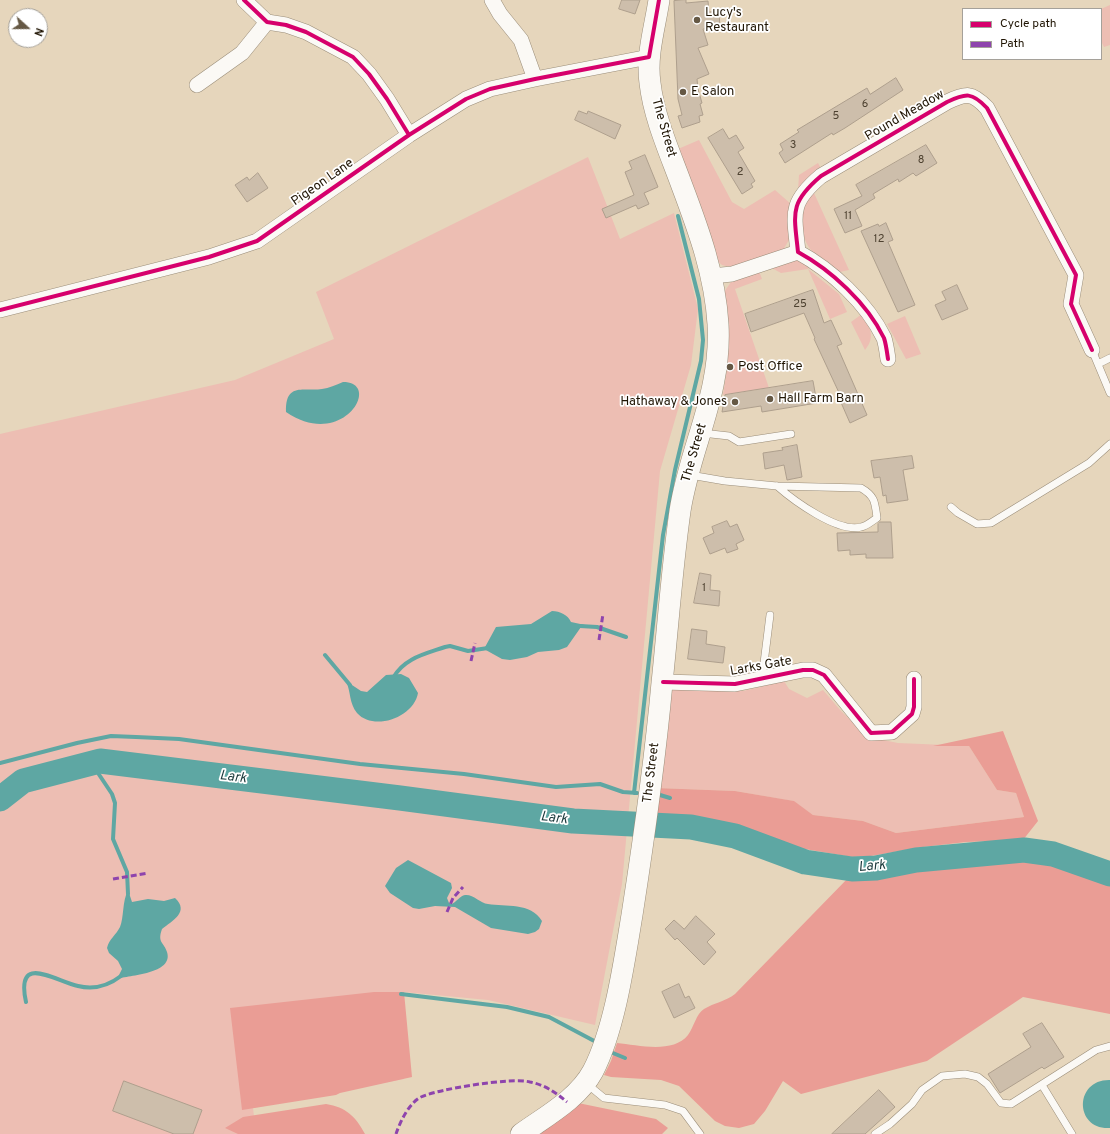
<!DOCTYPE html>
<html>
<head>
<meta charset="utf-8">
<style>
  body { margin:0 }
  #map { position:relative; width:1110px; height:1134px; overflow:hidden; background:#e6d6bc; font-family:Overpass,sans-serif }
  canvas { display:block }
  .legend { position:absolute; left:962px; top:8px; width:140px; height:52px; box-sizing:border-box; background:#fff; border:1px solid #a5a19a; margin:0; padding:5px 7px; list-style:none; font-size:12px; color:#1f1403 }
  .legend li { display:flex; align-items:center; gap:8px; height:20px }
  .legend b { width:20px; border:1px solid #a5a19a }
  .north { position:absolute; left:8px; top:8px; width:40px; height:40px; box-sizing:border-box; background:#fff; border:1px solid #a5a19a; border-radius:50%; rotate:111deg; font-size:11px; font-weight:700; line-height:16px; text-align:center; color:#1f1403 }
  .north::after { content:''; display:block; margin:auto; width:14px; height:18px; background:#655844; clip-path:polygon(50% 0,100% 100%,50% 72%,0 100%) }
</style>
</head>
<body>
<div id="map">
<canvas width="1110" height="1134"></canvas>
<ul class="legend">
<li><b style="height:5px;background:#d6006c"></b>Cycle path</li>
<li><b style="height:5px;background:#8e44ad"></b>Path</li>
</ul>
<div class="north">N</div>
</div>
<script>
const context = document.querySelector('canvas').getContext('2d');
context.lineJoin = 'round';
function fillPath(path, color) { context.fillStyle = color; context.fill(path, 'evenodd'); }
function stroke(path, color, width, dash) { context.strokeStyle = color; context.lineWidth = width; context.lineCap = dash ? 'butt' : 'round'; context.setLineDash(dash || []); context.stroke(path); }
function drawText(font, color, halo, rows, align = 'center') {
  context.font = font + ' Overpass,sans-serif'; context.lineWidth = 3.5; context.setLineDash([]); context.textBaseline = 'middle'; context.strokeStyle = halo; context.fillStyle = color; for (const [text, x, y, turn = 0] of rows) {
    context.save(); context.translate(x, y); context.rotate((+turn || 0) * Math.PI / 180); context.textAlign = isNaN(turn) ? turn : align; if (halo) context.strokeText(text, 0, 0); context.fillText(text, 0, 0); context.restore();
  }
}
const green = new Path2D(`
  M 1110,5 L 1110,45 L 1104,47 L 1101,41 L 1101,9 Z
  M 699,140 L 732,202 L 744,209 L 775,190 L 791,204 L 790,238 L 782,252 L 730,267 L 722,265 L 715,259 L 678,149 Z
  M 588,157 L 620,239 L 674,213 L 698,309 L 691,365 L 660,471 L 622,884 L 595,1025 L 488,1000 L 404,992 L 392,993 L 404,1079 L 253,1108 L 256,1134 L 0,1134 L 0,434 L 235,380 L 334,339 L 316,292 Z
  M 818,163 L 824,174 L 798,191 L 799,175 Z
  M 814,193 L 849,270 L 835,273 C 807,248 803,247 799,208 Z
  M 796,259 L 811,264 L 808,269 L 839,294 L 847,312 L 830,319 L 808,269 L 781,273 L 770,267 Z
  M 759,271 L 762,279 L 735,289 L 769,388 L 723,395 L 728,362 L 717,362 L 724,292 L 731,282 Z
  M 862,314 C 870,327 876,337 865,350 L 851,322 Z
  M 905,316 L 921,354 L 906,359 L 887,324 Z
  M 784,681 L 789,689 L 807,698 L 823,690 L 841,711 L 868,737 L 898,743 L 969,746 L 997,790 L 1016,793 L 1024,817 L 896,833 L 863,821 L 813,815 L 793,801 L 735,791 L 656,788 L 671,691 L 676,689 L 743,691 Z`);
const forest = new Path2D(`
  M 1003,731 L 1038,821 L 1023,840 L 966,842 L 923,847 L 871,856 L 852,857 L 781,845 L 752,831 L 716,821 L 652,816 L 656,788 L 735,791 L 794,801 L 813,815 L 863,821 L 896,833 L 1024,817 L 1016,793 L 997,790 L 969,746 L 933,746 Z
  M 985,857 L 1050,865 L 1110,883 L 1110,1014 L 1023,997 L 927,1061 L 801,1094 L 783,1081 L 765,1111 L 754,1124 L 739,1128 L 725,1126 L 715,1121 L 679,1086 L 661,1080 L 611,1077 L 604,1075 L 611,1061 L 617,1043 C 638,1045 673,1054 688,1035 C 694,1027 696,1014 704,1009 C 714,1003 726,1001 735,994 L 850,876 L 907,870 L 963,859 Z
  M 374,992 L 404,992 L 412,1077 L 340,1093 L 336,1095 L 242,1110 L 230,1008 Z
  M 578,1103 L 656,1119 L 668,1128 L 662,1134 L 537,1134 Z
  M 326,1104 C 346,1107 356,1117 365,1134 L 238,1134 L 225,1128 L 243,1117 Z`);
const water = new Path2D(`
  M 343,382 C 383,382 343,451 286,412 C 285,381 305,392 322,389 C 329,388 336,385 343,382 Z
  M 552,611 C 560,611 568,615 571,622 L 585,625 L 581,627 L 567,647 L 559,650 L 538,652 L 527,657 L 510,660 L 502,659 L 484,649 L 496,627 L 531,624 Z
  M 401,674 L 409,678 L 418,693 C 414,717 374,732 357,713 C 349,703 351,692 346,681 L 361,691 L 367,692 L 386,675 Z
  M 408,860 L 451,883 L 452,888 L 447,898 L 449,903 L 452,904 C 456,902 460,896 465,895 C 473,894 480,903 488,904 C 505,907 531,902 542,921 L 539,929 L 535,932 L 528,934 L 491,928 L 455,907 L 435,906 L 419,909 L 413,908 L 390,893 L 385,886 L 396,868 Z
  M 128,890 L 132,902 L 148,899 L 164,901 L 175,898 C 190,912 172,921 162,929 C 157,943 164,942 167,952 C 174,974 129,975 117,979 L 122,969 L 118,961 L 109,953 L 107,948 C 109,939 116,935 120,927 C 124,918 122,902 128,890 Z
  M 1110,1080 L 1110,1128 C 1074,1130 1074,1079 1110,1080 Z`);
const stream = new Path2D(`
  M 580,626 L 597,627 L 626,637
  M 325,655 L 350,685
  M 393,678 C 404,658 425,654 445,647 L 450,646 L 468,651 L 488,648
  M 100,762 L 97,765 L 96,770 L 112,794 L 115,803 L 113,839 L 127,872 L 128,894
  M 0,763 L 77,743 L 111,736 L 136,737 L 179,739 L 360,764 L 464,774 L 556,787 L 600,784 L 623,792 L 637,793
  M 634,793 L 663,535 L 675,470 L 701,361 L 703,340 L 699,299 L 678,216
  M 660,795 L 670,798
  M 401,994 L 507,1007 L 549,1017 L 598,1043
  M 26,1002 C 15,952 55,981 78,986 C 94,990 108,986 121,976
  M 608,1051 L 625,1058`);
const river = new Path2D(`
  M 0,799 L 23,781 L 100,761 L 400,798 L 573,821 L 691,827 L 735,836 L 805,862 L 852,869 L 876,868 L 916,860 L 1024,850 L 1053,854 L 1110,874`);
const building = new Path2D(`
  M 622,0 L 640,0 L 635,14 L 619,9 Z
  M 686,0 L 686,3 L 708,1 L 709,12 L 719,11 L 720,28 L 703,29 L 708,45 L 698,48 L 709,74 L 697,79 L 698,89 L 702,103 L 700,104 L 703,115 L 699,116 L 700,122 L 682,128 L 678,116 L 682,115 L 678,99 L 674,1 Z
  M 896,78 L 903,90 L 845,128 L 833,135 L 832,133 L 785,163 L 779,153 L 783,150 L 780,144 L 799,132 L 797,130 L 867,88 L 870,94 Z
  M 579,111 L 587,114 L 588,111 L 621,125 L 615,139 L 575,120 Z
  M 723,129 L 729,139 L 736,135 L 744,148 L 738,152 L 755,181 L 751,184 L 753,187 L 742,194 L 708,138 Z
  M 926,145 L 937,163 L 916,176 L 913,173 L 899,182 L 898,179 L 873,194 L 875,198 L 855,210 L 862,226 L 845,233 L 834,209 L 862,196 L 856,185 Z
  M 645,155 L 658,187 L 644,193 L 649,204 L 638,209 L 636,205 L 606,218 L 602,209 L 634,195 L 625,172 L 632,169 L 629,162 Z
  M 258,173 L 268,188 L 247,202 L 235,185 L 247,177 L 249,180 Z
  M 886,223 L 893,240 L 888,242 L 915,305 L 898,312 L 861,231 L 878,224 L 879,226 Z
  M 957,285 L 968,309 L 942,320 L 935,305 L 946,300 L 942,292 Z
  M 813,290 L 824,323 L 831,320 L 842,344 L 837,346 L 867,415 L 850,423 L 839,398 L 841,397 L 814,339 L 815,338 L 804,313 L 751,332 L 745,314 Z
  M 813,381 L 817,403 L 762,412 L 761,406 L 722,412 L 725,395 Z
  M 797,445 L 802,477 L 787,480 L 784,465 L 765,469 L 763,453 L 783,450 L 782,448 Z
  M 912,456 L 914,468 L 903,470 L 908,500 L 887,503 L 886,495 L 883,496 L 880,477 L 874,478 L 871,461 Z
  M 727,521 L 730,527 L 737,524 L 744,540 L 736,544 L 738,549 L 727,553 L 725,548 L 710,554 L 703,538 L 714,533 L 712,527 Z
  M 880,522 L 891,522 L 893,558 L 866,558 L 866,554 L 850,555 L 850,550 L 838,551 L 837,533 L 878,532 L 878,524 Z
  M 700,573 L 711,575 L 710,590 L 720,591 L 719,606 L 694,603 Z
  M 692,629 L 707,631 L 706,644 L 725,647 L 723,663 L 688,659 Z
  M 696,916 L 715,934 L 707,942 L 716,952 L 704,965 L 677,938 L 675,940 L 665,929 L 674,920 L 684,929 Z
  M 679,984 L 685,998 L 689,996 L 695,1008 L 674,1018 L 662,992 Z
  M 1042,1023 L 1064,1057 L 1044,1069 L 1042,1067 L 1000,1093 L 988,1074 L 1031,1047 L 1023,1034 Z
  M 124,1081 L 202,1110 L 193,1134 L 174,1134 L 113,1111 Z
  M 879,1090 L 895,1107 L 865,1134 L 832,1134 Z`);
const lane = new Path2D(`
  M 1092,350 L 1110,393
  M 1098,364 L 1110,358
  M 702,433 L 729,436 L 739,442 L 791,434
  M 690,475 L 725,481 L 777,486 L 861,488 C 875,496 875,502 877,518 C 872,521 867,526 861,527 C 838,533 794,501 777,486
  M 951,507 L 958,513 L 977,524 L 991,523 L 1089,463 L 1110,444
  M 762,679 L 770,615
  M 587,1084 L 604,1098 L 665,1105 L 683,1111 L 700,1134
  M 1042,1085 L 1072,1134
  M 875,1134 L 890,1124 L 912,1104 L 922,1090 L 942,1076 L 965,1074 L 978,1077 L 987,1084 L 1001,1103 L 1011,1104 L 1096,1050 L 1110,1046`);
const street = new Path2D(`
  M 244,0 L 267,22 L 286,25 L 306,32 L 353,57 L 369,74 L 387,99 L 409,135
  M 492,0 L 500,14 L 521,40 L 535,79
  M 197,85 L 242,53 L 267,22
  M 712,276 L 732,274 L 798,252
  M 0,310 L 209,257 L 257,241 L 409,135 L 466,99 L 490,89 L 535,79 L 649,57
  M 888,359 C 887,352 886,344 884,338 C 867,303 831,270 798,252 C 794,213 789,203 821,176 L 947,102 C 966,93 972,92 987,108 L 1076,275 L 1071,304 L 1092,350
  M 663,682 L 735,684 L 803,670 L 813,670 L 824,675 L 871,733 L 892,732 L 912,714 L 914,707 L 914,679`);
const secondary = new Path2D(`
  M 521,1134 C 546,1116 578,1099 593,1071 C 615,1028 624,963 632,915 C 644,838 655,761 662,683 C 668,626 672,568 680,511 C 690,446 722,394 718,324 C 715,275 699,231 682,186 C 670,153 654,118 650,83 C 646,55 655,27 659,0`);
const quiet = new Path2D(`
  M 599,640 L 603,614
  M 471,661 L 475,643
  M 113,879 L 148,873
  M 447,912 L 453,898 L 463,887
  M 396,1134 C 400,1122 409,1103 421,1097 C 438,1089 512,1077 530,1082 C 545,1085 555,1092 567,1102`);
const cycleway = new Path2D(`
  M 244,0 L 267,22 L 286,25 L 306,32 L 353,57 L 369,74 L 387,99 L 409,135
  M 0,310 L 209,257 L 257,241 L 409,135 L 466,99 L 490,89 L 535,79 L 649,57 L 659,0
  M 888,359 C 887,352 886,344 884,338 C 867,303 831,270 798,252 C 794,213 789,203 821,176 L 947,102 C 966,93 972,92 987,108 L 1076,275 L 1071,304 L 1092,350
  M 663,682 L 735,684 L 803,670 L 813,670 L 824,675 L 871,733 L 892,732 L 912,714 L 914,707 L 914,679`);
const markers = [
  [697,20,4,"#655844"],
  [683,92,4,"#655844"],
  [730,367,4,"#655844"],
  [770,399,4,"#655844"],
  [735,402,4,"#655844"]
];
const numberNames = [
  ["6",865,105],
  ["5",836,117],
  ["3",793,146],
  ["8",921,161],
  ["2",740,173],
  ["11",848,217],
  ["12",879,240],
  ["25",800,305],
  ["1",704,589]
];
const poiNames = [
  ["Lucy's",705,13],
  ["Restaurant",705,28],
  ["E Salon",691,92],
  ["Post Office",738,367],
  ["Hall Farm Barn",778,399],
  ["Hathaway & Jones",727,402,"right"]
];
const streetNames = [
  ["Pound Meadow",905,116,-30],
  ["The Street",663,128,74],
  ["Pigeon Lane",323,183,-35],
  ["The Street",695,453,-74],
  ["Larks Gate",761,667,-10],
  ["The Street",652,773,-83]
];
const waterNames = [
  ["Lark",233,778,7],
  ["Lark",554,819,7],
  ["Lark",872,867,-5]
];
fillPath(green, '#edbeb3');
fillPath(forest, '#ea9d95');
fillPath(water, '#5ea7a3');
stroke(stream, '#5ea7a3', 4);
stroke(river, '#5ea7a3', 25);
fillPath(building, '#cdbeab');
stroke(building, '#ae9f8d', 1);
stroke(lane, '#9a8d79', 8);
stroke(street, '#9a8d79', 16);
stroke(secondary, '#9a8d79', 22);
stroke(lane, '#fbf9f5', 7);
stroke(street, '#fbf9f5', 15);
stroke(secondary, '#fbf9f5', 21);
stroke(quiet, '#8e44ad', 3, [6, 3]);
stroke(cycleway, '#d6006c', 4);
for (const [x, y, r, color] of markers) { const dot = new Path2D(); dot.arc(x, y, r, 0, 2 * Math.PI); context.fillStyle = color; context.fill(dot); stroke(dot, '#fff', 1.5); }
drawText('11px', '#4d4130', null, numberNames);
drawText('13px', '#1f1403', '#fff', poiNames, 'left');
drawText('13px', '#1f1403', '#fff', streetNames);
drawText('italic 14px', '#1a393b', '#fff', waterNames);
</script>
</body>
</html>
